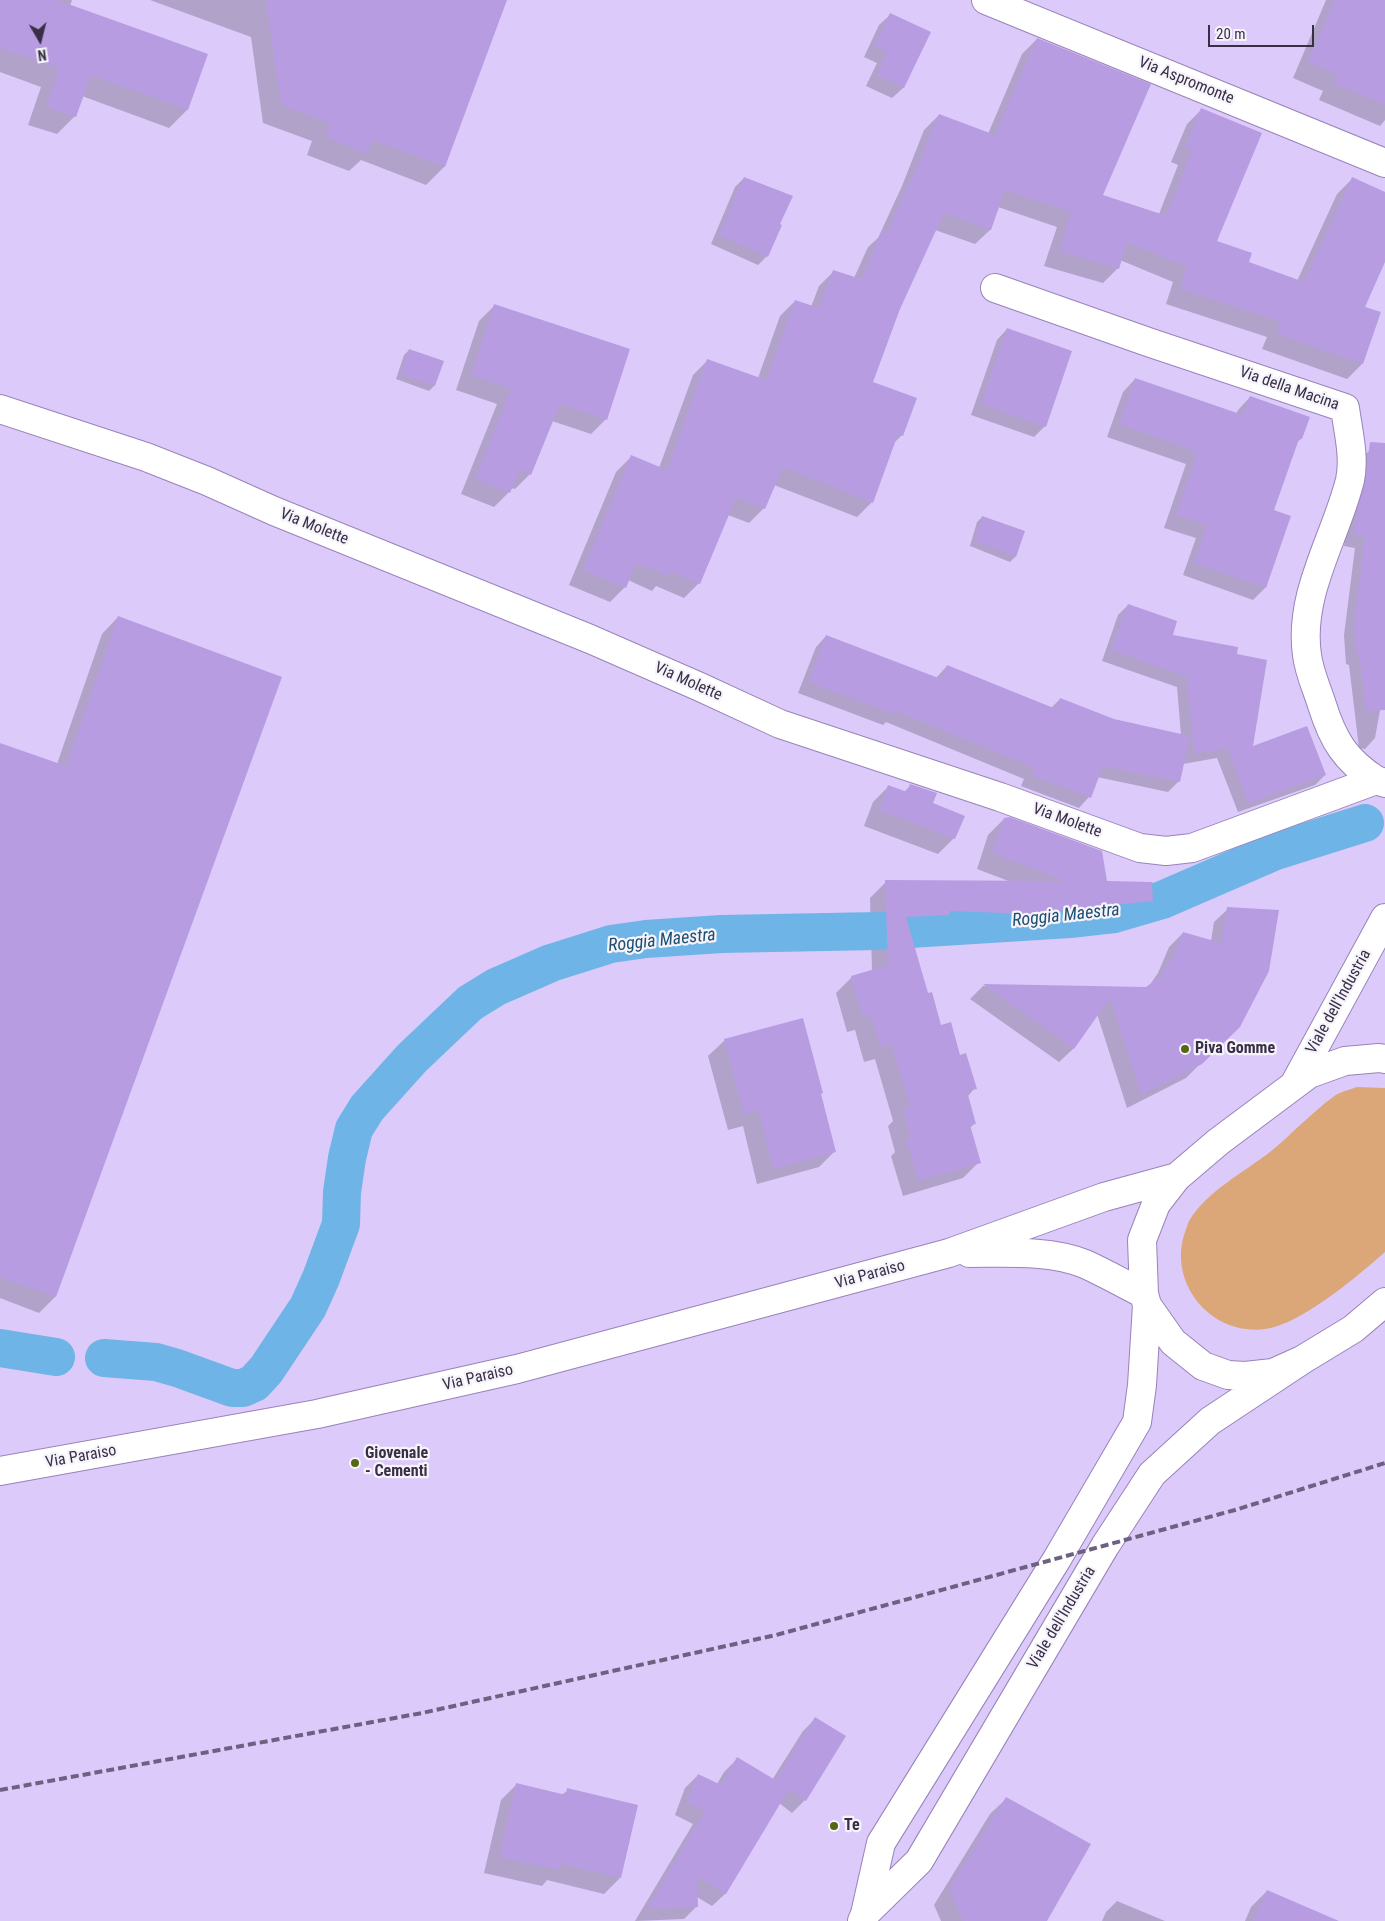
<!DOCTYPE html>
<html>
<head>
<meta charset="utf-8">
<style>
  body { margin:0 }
  #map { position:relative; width:1385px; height:1921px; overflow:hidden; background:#dccbfa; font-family:"Roboto Condensed",sans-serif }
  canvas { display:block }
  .north { position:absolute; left:15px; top:15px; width:50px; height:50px; -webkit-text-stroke:4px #f6f4fa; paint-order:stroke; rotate:172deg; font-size:14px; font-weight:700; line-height:20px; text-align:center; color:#382f47 }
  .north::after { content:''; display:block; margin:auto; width:18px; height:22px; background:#382f47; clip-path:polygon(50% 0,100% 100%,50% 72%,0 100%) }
  .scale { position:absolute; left:1208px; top:25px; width:106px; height:22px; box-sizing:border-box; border:2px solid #382f47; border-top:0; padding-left:6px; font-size:15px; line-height:18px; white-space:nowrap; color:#382f47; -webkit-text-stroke:4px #f6f4fa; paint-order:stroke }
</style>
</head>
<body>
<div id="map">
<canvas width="1385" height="1921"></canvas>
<div class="north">N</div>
<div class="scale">20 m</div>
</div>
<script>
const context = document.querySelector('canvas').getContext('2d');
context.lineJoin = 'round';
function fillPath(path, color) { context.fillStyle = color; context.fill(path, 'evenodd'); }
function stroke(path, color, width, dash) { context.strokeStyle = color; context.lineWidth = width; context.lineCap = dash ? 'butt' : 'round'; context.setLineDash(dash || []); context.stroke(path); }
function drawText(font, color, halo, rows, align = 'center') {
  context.font = font + ' "Roboto Condensed",sans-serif'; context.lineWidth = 4.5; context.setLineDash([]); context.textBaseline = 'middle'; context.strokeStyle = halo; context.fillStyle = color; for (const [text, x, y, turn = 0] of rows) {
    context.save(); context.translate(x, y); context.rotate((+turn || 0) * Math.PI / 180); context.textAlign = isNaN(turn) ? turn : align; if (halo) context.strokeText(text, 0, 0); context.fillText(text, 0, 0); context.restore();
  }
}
const green = new Path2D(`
  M 1357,1087 L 1385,1088 L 1385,1252 C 1358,1276 1300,1325 1265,1329 C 1212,1336 1169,1285 1184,1235 C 1186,1230 1187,1225 1189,1221 C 1207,1191 1243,1173 1270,1152 C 1291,1135 1310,1114 1333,1097 C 1339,1092 1349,1090 1357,1087 Z`);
const shadow = new Path2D(`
  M 0,0 L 72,0 L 70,6 L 207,55 L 187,110 L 169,128 L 82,96 L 75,116 L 57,134 L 28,125 L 41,87 L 0,72 Z
  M 150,0 L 506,0 L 444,167 L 426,185 L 361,160 L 349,171 L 307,155 L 312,141 L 263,123 L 251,37 Z
  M 1326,0 L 1385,0 L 1385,120 L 1380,126 L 1319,100 L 1323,91 L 1293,78 Z
  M 890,15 L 929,33 L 903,88 L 892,98 L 866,86 L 877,63 L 864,57 L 879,25 Z
  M 1037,39 L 1101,196 L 1159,214 L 1178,165 L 1171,162 L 1187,124 L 1202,109 L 1216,242 L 1247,263 L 1297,281 L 1337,194 L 1352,179 L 1385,193 L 1385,259 L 1364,307 L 1379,313 L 1362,364 L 1347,379 L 1262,349 L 1267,337 L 1166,304 L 1173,282 L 1120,260 L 1118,268 L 1103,283 L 1044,266 L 1057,227 L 998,207 L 990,230 L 975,244 L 935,230 L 899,308 L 871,382 L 902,435 L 894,443 L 872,502 L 857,517 L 774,485 L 764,508 L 749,523 L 728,515 L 699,583 L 684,598 L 656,586 L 652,591 L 628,580 L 625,587 L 610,602 L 569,585 L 616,472 L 631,457 L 659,468 L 693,375 L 708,360 L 758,378 L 780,316 L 795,301 L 811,307 L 819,286 L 834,271 L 854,278 L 868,247 L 878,238 L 902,186 L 924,130 L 939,115 L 988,134 L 1022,54 Z
  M 744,178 L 779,224 L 767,256 L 758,265 L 711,244 L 735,187 Z
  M 494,306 L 606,419 L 591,434 L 552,421 L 530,474 L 515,489 L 511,488 L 509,492 L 494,507 L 461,494 L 497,404 L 456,390 L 479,321 Z
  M 1007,329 L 1045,426 L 1034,437 L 971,415 L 997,340 Z
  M 409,350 L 442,362 L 434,386 L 429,391 L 396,379 L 404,355 Z
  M 1135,379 L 1236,414 L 1238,410 L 1250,397 L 1301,439 L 1296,443 L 1273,511 L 1265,588 L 1253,600 L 1183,575 L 1196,538 L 1164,528 L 1186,464 L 1107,437 L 1123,392 Z
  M 1369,451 L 1385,453 L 1385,683 L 1375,738 L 1365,749 L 1359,748 L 1349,665 L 1346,664 L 1344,635 L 1355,548 L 1344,546 L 1358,461 Z
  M 982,517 L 1024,532 L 1015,557 L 1010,562 L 970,546 L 977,522 Z
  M 1128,605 L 1171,636 L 1236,655 L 1252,748 L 1325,775 L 1315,785 L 1238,812 L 1217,758 L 1183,764 L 1179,781 L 1168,792 L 1097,777 L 1089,797 L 1079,808 L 1021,786 L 1024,779 L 886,722 L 883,725 L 798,693 L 816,647 L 826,636 L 936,678 L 947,666 L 1051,708 L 1060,699 L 1114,720 L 1181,735 L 1177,687 L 1102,661 L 1118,615 Z
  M 118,617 L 280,678 L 55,1297 L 39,1313 L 0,1298 L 0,745 L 57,764 L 102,634 Z
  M 911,785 L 932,804 L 954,838 L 938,854 L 864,826 L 873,802 L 889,786 L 904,792 Z
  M 1004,819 L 1106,883 L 1152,901 L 1136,917 L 1013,929 L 936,927 L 932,931 L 909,932 L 927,995 L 940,1027 L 960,1057 L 975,1088 L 967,1097 L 975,1123 L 970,1128 L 979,1162 L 963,1178 L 903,1196 L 891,1156 L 895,1152 L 888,1126 L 893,1121 L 875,1059 L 864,1062 L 855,1030 L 847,1032 L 836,993 L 852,977 L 872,971 L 870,898 L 886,882 L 1011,882 L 977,869 L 988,835 Z
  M 1228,909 L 1238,1026 L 1186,1078 L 1127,1108 L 1097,1014 L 1073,1049 L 1059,1062 L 970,999 L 983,986 L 1147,989 L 1158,973 L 1169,947 L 1183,933 L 1211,941 L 1214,922 Z
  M 725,1040 L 820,1095 L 835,1151 L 819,1167 L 757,1184 L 743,1126 L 728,1130 L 708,1056 Z
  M 816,1718 L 805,1800 L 792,1813 L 779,1803 L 725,1894 L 712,1906 L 697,1897 L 697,1906 L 684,1919 L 635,1921 L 693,1824 L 675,1815 L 685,1788 L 698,1775 L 717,1784 L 724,1772 L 737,1759 L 772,1780 L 803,1731 Z
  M 517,1784 L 562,1795 L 568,1790 L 620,1878 L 604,1894 L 547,1880 L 542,1886 L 484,1873 L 501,1800 Z
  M 1007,1798 L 1046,1921 L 941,1921 L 934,1905 L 990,1814 Z
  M 1267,1891 L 1334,1921 L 1245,1921 L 1251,1907 Z
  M 1117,1901 L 1165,1921 L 1102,1921 L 1106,1912 Z`);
const canal = new Path2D(`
  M 0,1348 L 56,1357
  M 104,1358 L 156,1362 L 177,1368 L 232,1388 L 243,1388 L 254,1383 L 266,1370 L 308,1307 L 321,1278 L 341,1224 L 342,1192 L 347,1158 L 354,1129 L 367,1108 L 412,1058 L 470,1003 L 496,987 L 551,963 L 611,944 L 646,939 L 721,934 L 878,931 L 1070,919 L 1114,914 L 1162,900 L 1273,852 L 1365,823`);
const building = new Path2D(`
  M 0,0 L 57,0 L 208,54 L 188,110 L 91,75 L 76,117 L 46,107 L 59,69 L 0,48 Z
  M 266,0 L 507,0 L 445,167 L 372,140 L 368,154 L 325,137 L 329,123 L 281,105 Z
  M 1334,0 L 1385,0 L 1385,105 L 1334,84 L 1338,75 L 1308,62 Z
  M 890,13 L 931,32 L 904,88 L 876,75 L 887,52 L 874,46 Z
  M 1037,38 L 1151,84 L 1103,195 L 1164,215 L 1166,211 L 1168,212 L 1192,150 L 1185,147 L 1201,108 L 1262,133 L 1217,241 L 1252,253 L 1249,262 L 1304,282 L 1352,177 L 1385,192 L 1385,262 L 1365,307 L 1381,312 L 1363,364 L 1277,334 L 1281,322 L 1180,289 L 1187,267 L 1127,242 L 1119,269 L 1059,251 L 1071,212 L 1005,190 L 991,230 L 944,213 L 900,309 L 873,382 L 917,398 L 903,436 L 898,434 L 873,503 L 783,467 L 765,509 L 736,498 L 700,584 L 670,571 L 668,576 L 636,563 L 626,588 L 583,570 L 631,455 L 667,470 L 707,359 L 766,380 L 795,300 L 819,308 L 833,270 L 861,279 L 882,231 L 887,232 L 916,169 L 939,114 L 995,135 Z
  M 744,177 L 793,196 L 780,224 L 782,225 L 768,257 L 719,235 Z
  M 494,304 L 630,349 L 607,420 L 560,404 L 531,475 L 520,470 L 510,493 L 475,479 L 511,389 L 471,375 Z
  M 1007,328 L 1072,351 L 1046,427 L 981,404 Z
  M 409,349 L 444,361 L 435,386 L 400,374 Z
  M 1135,378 L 1243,415 L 1250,396 L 1310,417 L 1302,439 L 1299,439 L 1274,510 L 1291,516 L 1266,588 L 1194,563 L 1207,525 L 1176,515 L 1197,452 L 1119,424 Z
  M 1370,442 L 1385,443 L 1385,710 L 1366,711 L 1359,654 L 1356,654 L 1354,623 L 1365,537 L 1354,535 L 1358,507 L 1365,482 Z
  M 982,516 L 1025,531 L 1016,557 L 975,541 Z
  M 1128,604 L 1177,621 L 1173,635 L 1238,647 L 1237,654 L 1267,660 L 1253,746 L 1307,726 L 1326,775 L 1248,803 L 1227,748 L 1194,754 L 1187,677 L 1111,650 Z
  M 118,616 L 282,677 L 56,1297 L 0,1277 L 0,743 L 66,766 Z
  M 826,635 L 941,679 L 947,665 L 1056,709 L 1060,698 L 1114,719 L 1190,736 L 1180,782 L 1103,766 L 1091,798 L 1031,775 L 1034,768 L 896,711 L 895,715 L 808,682 Z
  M 910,784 L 937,793 L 933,803 L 965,816 L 955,839 L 879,810 L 888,785 L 907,792 Z
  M 1010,817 L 1102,851 L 1107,881 L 1152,882 L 1153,901 L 1030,914 L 950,911 L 949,915 L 906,917 L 928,993 L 932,992 L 941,1025 L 951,1022 L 960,1055 L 966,1053 L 977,1089 L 967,1091 L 976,1124 L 970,1125 L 981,1163 L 918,1181 L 906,1139 L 911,1137 L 903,1109 L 910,1107 L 891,1043 L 880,1047 L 871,1015 L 863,1017 L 851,976 L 888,965 L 885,880 L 1066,881 L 992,853 L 1004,818 Z
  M 1227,907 L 1279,910 L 1269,971 L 1240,1027 L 1202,1064 L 1141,1095 L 1110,998 L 1074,1049 L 983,984 L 1146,987 L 1158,978 L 1172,958 L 1183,932 L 1221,943 Z
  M 803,1018 L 823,1093 L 821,1094 L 836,1152 L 773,1169 L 759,1110 L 744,1115 L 724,1039 Z
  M 815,1717 L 846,1736 L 806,1801 L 789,1789 L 726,1894 L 697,1877 L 698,1907 L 647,1909 L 705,1811 L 687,1802 L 698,1774 L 721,1785 L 737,1757 L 782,1784 L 776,1780 Z
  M 516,1783 L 566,1795 L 567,1788 L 638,1805 L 621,1878 L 561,1864 L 559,1870 L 499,1857 Z
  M 1006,1797 L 1091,1844 L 1047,1921 L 963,1921 L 949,1888 Z
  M 1267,1890 L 1339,1921 L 1253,1921 Z`);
const street = new Path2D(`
  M 986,0 L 1385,163
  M 995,288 L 1148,342 L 1345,408 C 1348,431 1355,457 1350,480 C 1336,537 1298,594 1307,655 C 1309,672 1317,689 1322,705 C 1333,740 1345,760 1376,780
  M 0,409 L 146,457 L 207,481 L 274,511 L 590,639 L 700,687 L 780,724 L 1000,797 L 1140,848 L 1166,851 L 1192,848 L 1376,780 L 1385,783`);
const secondary = new Path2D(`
  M 1385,1059 L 1379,1058 L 1345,1061 L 1309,1074 L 1218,1142 L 1177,1177 L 1156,1204 L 1142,1240 L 1144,1294 L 1147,1305 L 1173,1342 L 1203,1366 L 1228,1375 L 1245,1376 L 1273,1373 L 1302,1360 L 1353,1329 L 1385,1302
  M 1294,1085 L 1385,918
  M 969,1253 C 1006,1253 1050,1250 1085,1264 C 1105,1273 1124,1284 1144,1294
  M 0,1471 L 317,1414 L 517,1369 L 949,1253 L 1104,1197 L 1177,1177
  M 865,1914 L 881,1843 L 1057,1559 L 1137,1422 L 1142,1385 L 1147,1305
  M 862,1921 L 865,1914 L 919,1861 L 1105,1546 L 1152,1474 L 1210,1421 L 1302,1360`);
const rail = new Path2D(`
  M 0,1790 L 422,1713 L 776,1635 L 1235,1510 L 1385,1463`);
const markers = [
  [1185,1049,5,"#556713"],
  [355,1463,5,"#556713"],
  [834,1826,5,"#556713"]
];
const streetNames = [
  ["Via Aspromonte",1186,81,22],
  ["Via della Macina",1289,389,19],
  ["Via Molette",314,527,22],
  ["Via Molette",688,682,24],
  ["Via Molette",1067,821,20],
  ["Viale dell'Industria",1339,1002,-61],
  ["Via Paraiso",870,1275,-15],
  ["Via Paraiso",478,1378,-13],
  ["Via Paraiso",81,1457,-10],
  ["Viale dell'Industria",1062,1618,-59]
];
const poiNames = [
  ["Piva Gomme",1195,1049],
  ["Giovenale",365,1454],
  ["- Cementi",365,1472],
  ["Te",844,1826]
];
const waterNames = [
  ["Roggia Maestra",1066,916,-6],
  ["Roggia Maestra",662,941,-6]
];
fillPath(green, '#dba678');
fillPath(shadow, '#0003');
stroke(canal, '#6fb4e6', 38);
fillPath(building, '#b79ce1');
stroke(street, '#9883ba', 30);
stroke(secondary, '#9883ba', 30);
stroke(street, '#fff', 28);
stroke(secondary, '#fff', 28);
stroke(rail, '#6c6180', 4, [8, 4]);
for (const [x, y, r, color] of markers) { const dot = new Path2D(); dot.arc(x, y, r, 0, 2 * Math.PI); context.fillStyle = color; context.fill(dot); stroke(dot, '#f6f4fa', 2); }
drawText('16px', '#382f47', '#f6f4fa', streetNames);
drawText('bold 16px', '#382f47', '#f6f4fa', poiNames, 'left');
drawText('italic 18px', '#1b4e71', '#f6f4fa', waterNames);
</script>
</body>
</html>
